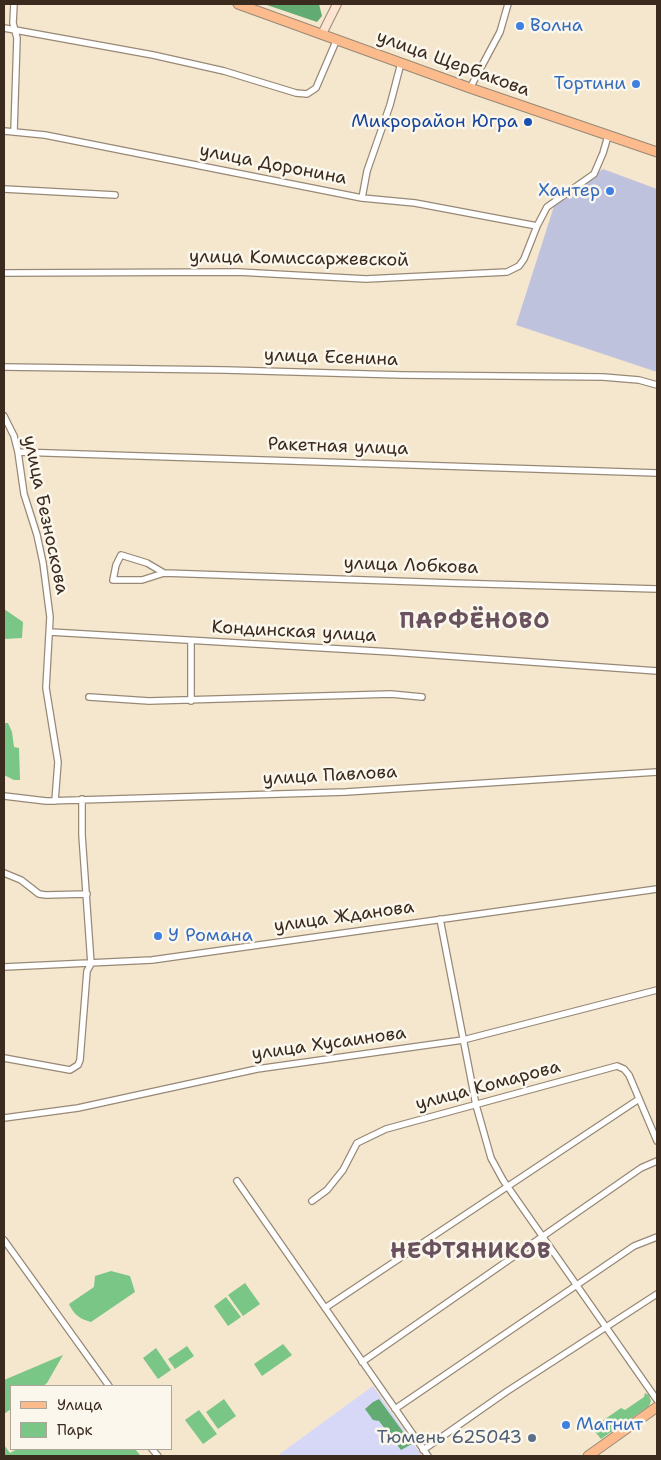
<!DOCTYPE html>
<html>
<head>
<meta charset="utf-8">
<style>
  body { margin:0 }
  #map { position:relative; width:661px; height:1460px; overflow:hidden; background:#f5e7ce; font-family:"Shantell Sans",sans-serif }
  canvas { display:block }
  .frame { position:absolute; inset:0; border:5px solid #3b2a1e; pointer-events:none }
  .legend { position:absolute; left:10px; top:1385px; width:162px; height:65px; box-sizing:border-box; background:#fbf7ec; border:1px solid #aea59a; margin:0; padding:6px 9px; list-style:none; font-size:15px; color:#3b2a1e }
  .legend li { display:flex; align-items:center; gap:10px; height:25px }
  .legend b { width:25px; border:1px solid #aea59a }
</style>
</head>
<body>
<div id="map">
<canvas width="661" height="1460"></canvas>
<div class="frame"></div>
<ul class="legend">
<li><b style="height:6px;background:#fbbb8d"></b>Улица</li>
<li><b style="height:14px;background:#79c686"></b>Парк</li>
</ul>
</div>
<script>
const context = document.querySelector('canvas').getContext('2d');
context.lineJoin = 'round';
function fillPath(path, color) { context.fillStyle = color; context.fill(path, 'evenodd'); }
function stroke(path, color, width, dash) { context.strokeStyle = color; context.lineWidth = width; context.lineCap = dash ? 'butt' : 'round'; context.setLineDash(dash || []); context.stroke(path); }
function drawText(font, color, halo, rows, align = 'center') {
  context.font = font + ' "Shantell Sans",sans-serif'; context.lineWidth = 5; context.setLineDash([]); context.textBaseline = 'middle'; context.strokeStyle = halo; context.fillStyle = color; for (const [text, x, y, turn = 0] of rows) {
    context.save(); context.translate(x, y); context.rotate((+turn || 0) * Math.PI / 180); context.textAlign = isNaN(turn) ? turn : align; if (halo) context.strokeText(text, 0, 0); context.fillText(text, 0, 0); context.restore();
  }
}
const built = new Path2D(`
  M 373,1386 L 422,1456 L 277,1456 Z`);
const industrial = new Path2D(`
  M 603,169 L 657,189 L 657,372 L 516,325 L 555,203 Z`);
const green = new Path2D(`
  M 4,609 L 23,622 L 22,638 L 4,639 Z
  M 4,723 L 8,723 L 12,732 L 14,747 L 19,748 L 20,780 L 14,780 L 4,775 Z
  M 111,1271 L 130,1276 L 135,1292 L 91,1322 C 80,1319 74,1315 69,1304 L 94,1287 L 95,1276 Z
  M 245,1283 L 260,1304 L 243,1316 L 228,1295 Z
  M 226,1297 L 241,1317 L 228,1326 L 214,1306 Z
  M 283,1344 L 292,1355 L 262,1376 L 254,1364 Z
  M 187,1346 L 194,1356 L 175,1369 L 168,1359 Z
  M 156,1348 L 171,1370 L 158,1379 L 143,1358 Z
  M 63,1355 L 47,1383 L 43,1386 L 11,1386 L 11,1409 L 4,1414 L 4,1380 Z
  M 645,1393 L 649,1395 L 651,1401 L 649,1406 L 601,1439 L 592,1428 L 621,1408 L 625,1410 L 644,1397 Z
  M 224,1399 L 236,1416 L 218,1429 L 206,1412 Z
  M 199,1410 L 217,1434 L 203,1444 L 185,1420 Z
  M 4,1445 L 10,1453 L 17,1449 L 135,1449 L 140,1455 L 4,1456 Z`);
const forest = new Path2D(`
  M 264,4 L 319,4 L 322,16 L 317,22 Z
  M 379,1399 L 412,1444 L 401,1450 L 379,1421 L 373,1420 L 365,1409 L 373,1402 Z`);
const street = new Path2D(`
  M 4,28 L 153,55 L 224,71 L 296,93 L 307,94 L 316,88 L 337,39
  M 470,88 L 500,32 L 508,4
  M 4,131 L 45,135 L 362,198 L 415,203 L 537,226
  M 14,131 L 17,38 L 13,23 L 14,4
  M 4,189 L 115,195
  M 362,198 L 367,171 L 390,105 L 401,63
  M 4,273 L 238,272 L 366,279 L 507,272 L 519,266 L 524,259 L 537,226 L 547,207 L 594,174 L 603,153 L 608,136
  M 4,367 L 225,370 L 402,375 L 603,377 L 639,380 L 657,385
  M 4,416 L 14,436 L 18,452 L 24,494 L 37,535 L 43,563 L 50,617 L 46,688 L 58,762 L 55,801
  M 18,452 L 657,473
  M 164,573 L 147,563 L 121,555 L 116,565 L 113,580 L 142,580 L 164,573 L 451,583 L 657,589
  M 50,632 L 392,652 L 657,671
  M 191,641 L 191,701
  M 89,697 L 149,701 L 391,694 L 422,697
  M 4,796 L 46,801 L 346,792 L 657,772
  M 4,873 L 21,880 L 39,894 L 46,895 L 87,894
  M 440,919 L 476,1105 L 491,1158 L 503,1180 L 657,1400
  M 4,967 L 152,960 L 657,889
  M 4,1058 L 70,1070 L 78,1065 L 80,1060 L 87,971 L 91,964 L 82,835 L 82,799
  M 4,1118 L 78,1108 L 257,1069 L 463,1040 L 657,990
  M 237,1181 L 428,1456
  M 312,1201 L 327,1190 L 343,1170 L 357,1143 L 386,1129 L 617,1066 L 624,1069 L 629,1075 L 657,1141
  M 4,1240 L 109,1386
  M 325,1308 L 639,1099
  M 362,1362 L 641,1168 L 657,1161
  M 395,1409 L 634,1246 L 657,1237
  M 152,1449 L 158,1456
  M 423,1450 L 506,1392 L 657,1294`);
const secondary = new Path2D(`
  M 322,34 L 337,4`);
const primary = new Path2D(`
  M 238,4 L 470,88 L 657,152
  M 588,1456 L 657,1407`);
const markers = [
  [520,26,5,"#3f7fe0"],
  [636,84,5,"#3f7fe0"],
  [528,122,5,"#1a4fb4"],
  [610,191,5,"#3f7fe0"],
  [158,936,5,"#3f7fe0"],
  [566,1425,5,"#3f7fe0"],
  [532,1438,5,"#5c6f8a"]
];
const shopNames = [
  ["Волна",530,26],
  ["Тортини",626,84,"right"],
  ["Хантер",600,191,"right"],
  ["У Романа",168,936],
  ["Магнит",576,1425]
];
const streetNames = [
  ["улица Щербакова",453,64,20],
  ["улица Доронина",273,165,11],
  ["улица Комиссаржевской",299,259,1],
  ["улица Есенина",331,358,2],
  ["Ракетная улица",338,447,2],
  ["улица Безноскова",45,515,78],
  ["улица Лобкова",411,566,2],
  ["Кондинская улица",294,632,3],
  ["улица Павлова",330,776,-3],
  ["улица Жданова",344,917,-8],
  ["улица Хусаинова",329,1044,-8],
  ["улица Комарова",488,1086,-15]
];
const transitNames = [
  ["Микрорайон Югра",518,122]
];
const serviceNames = [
  ["Тюмень 625043",522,1438]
];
const districtNames = [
  ["ПАРФЁНОВО",475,622],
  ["НЕФТЯНИКОВ",471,1252]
];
fillPath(built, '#d7d7f8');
fillPath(industrial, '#bfc2dd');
fillPath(green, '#79c686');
fillPath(forest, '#62ab73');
stroke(street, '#988876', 8);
stroke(secondary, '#988876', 10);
stroke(primary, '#988876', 11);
stroke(street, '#fff', 5.5);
stroke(secondary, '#fde4d1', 8);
stroke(primary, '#fbbb8d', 9);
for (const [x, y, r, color] of markers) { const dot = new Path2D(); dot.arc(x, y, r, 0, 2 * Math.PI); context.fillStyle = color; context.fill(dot); stroke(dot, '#fbf7ec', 2); }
drawText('18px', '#366cbe', '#fbf7ec', shopNames, 'left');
drawText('18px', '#3b2a1e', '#fbf7ec', streetNames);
drawText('18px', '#164399', '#fbf7ec', transitNames, 'right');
drawText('18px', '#4e5e75', '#fbf7ec', serviceNames, 'right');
context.letterSpacing = '1px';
drawText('bold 22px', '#69515d', '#fbf7ec', districtNames);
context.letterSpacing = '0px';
</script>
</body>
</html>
